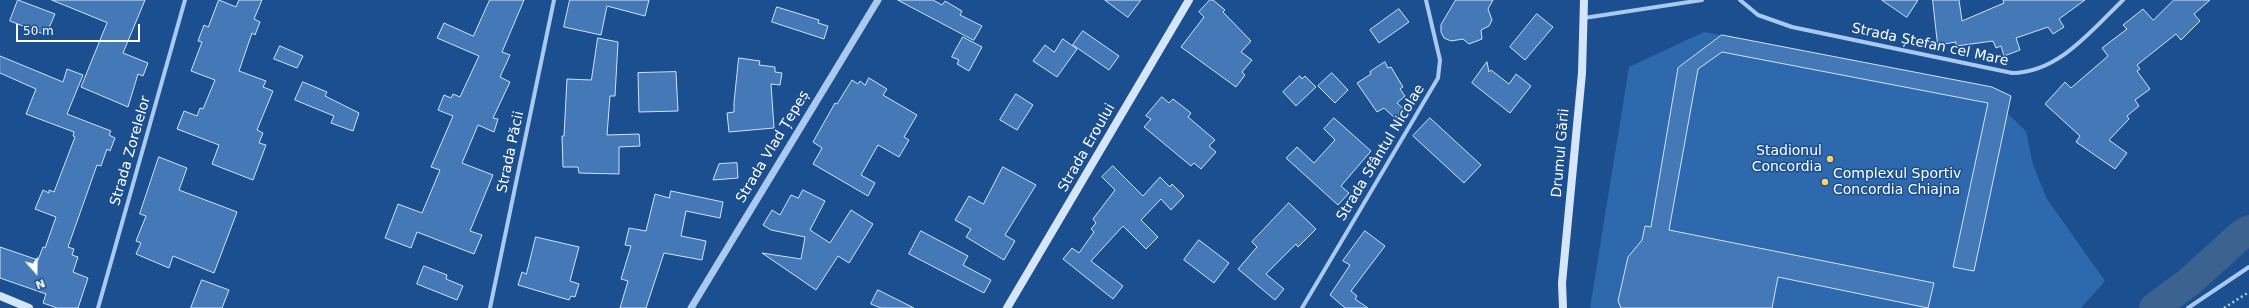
<!DOCTYPE html>
<html>
<head>
<meta charset="utf-8">
<style>
  body { margin:0 }
  #map { position:relative; width:2249px; height:308px; overflow:hidden; background:#1b4f8f; font-family:"DejaVu Sans",sans-serif }
  canvas { display:block }
  .north { position:absolute; left:16px; top:252px; width:40px; height:40px; -webkit-text-stroke:3px #1b4f8f; paint-order:stroke; rotate:160deg; font-size:11px; font-weight:700; line-height:16px; text-align:center; color:#fff }
  .north::after { content:''; display:block; margin:auto; width:14px; height:18px; background:#fff; clip-path:polygon(50% 0,100% 100%,50% 72%,0 100%) }
  .scale { position:absolute; left:16px; top:24px; width:124px; height:18px; box-sizing:border-box; border:2px solid #fff; border-top:0; padding-left:5px; font-size:12px; line-height:14px; white-space:nowrap; color:#fff; -webkit-text-stroke:3px #1b4f8f; paint-order:stroke }
</style>
</head>
<body>
<div id="map">
<canvas width="2249" height="308"></canvas>
<div class="north">N</div>
<div class="scale">50 m</div>
</div>
<script>
const context = document.querySelector('canvas').getContext('2d');
context.lineJoin = 'round';
function fillPath(path, color) { context.fillStyle = color; context.fill(path, 'evenodd'); }
function stroke(path, color, width, dash) { context.strokeStyle = color; context.lineWidth = width; context.lineCap = dash ? 'butt' : 'round'; context.setLineDash(dash || []); context.stroke(path); }
function drawText(font, color, halo, rows, align = 'center') {
  context.font = font + ' "DejaVu Sans",sans-serif'; context.lineWidth = 3; context.setLineDash([]); context.textBaseline = 'middle'; context.strokeStyle = halo; context.fillStyle = color; for (const [text, x, y, turn = 0] of rows) {
    context.save(); context.translate(x, y); context.rotate((+turn || 0) * Math.PI / 180); context.textAlign = isNaN(turn) ? turn : align; if (halo) context.strokeText(text, 0, 0); context.fillText(text, 0, 0); context.restore();
  }
}
const green = new Path2D(`
  M 1704,32 L 1991,87 L 2011,96 L 2007,113 L 2026,131 L 2033,165 L 2047,199 L 2105,281 L 2081,308 L 1590,308 L 1629,67 Z`);
const river = new Path2D(`
  M 2154,308 L 2189,282 L 2240,236 L 2249,230`);
const building = new Path2D(`
  M 18,0 L 55,14 L 46,35 L 10,21 Z
  M 52,0 L 145,0 L 123,53 L 148,63 L 143,76 L 138,74 L 128,107 L 81,87 L 107,23 Z
  M 219,0 L 236,7 L 239,0 L 262,0 L 254,19 L 260,22 L 255,35 L 252,33 L 239,71 L 266,81 L 263,87 L 273,91 L 257,130 L 263,133 L 259,143 L 266,145 L 253,180 L 212,164 L 219,145 L 177,129 L 184,111 L 197,116 L 200,108 L 203,109 L 215,80 L 191,71 L 202,42 L 198,41 L 204,25 L 208,27 Z
  M 490,0 L 524,0 L 502,52 L 510,55 L 500,77 L 510,82 L 493,118 L 498,119 L 494,132 L 478,125 L 462,163 L 493,175 L 470,231 L 482,235 L 474,254 L 417,232 L 411,248 L 385,238 L 398,204 L 422,213 L 440,170 L 431,167 L 453,116 L 438,110 L 444,95 L 451,98 L 453,94 L 460,97 L 479,56 L 437,38 L 444,23 L 473,36 Z
  M 570,0 L 649,0 L 645,16 L 607,6 L 601,35 L 564,27 Z
  M 898,0 L 933,0 L 942,5 L 945,1 L 962,11 L 960,15 L 982,26 L 974,40 Z
  M 1105,0 L 1141,0 L 1128,17 Z
  M 1210,0 L 1213,0 L 1225,10 L 1223,12 L 1251,41 L 1241,52 L 1252,60 L 1242,72 L 1245,75 L 1236,87 L 1181,47 L 1204,17 L 1199,12 Z
  M 1456,0 L 1493,0 L 1488,9 L 1492,20 L 1489,26 L 1481,30 L 1482,39 L 1469,44 L 1463,39 L 1451,41 L 1444,38 L 1441,32 L 1441,25 Z
  M 1882,0 L 1918,0 L 1907,17 Z
  M 1933,0 L 1959,0 L 1962,21 L 2004,3 L 2003,0 L 2085,0 L 2059,19 L 2064,27 L 2053,34 L 2048,27 L 2016,38 L 2020,50 L 2004,56 L 2001,46 L 1996,48 L 1993,41 L 1956,46 L 1956,42 L 1938,45 Z
  M 2174,0 L 2210,0 L 2194,14 L 2200,21 L 2181,40 L 2176,34 L 2137,65 L 2140,69 L 2137,71 L 2150,89 L 2135,100 L 2139,106 L 2127,116 L 2129,119 L 2109,140 L 2127,153 L 2115,169 L 2076,142 L 2080,136 L 2045,104 L 2065,82 L 2071,88 L 2108,56 L 2102,48 L 2127,29 L 2123,25 L 2143,9 L 2153,20 Z
  M 777,7 L 819,20 L 818,23 L 828,26 L 824,39 L 772,22 Z
  M 1399,9 L 1409,22 L 1379,43 L 1370,30 Z
  M 1537,14 L 1553,27 L 1525,60 L 1510,47 Z
  M 1083,31 L 1119,56 L 1109,70 L 1073,45 Z
  M 1722,35 L 1992,87 L 2011,96 L 1974,271 L 1953,267 L 1988,103 L 1722,52 L 1698,69 L 1669,230 L 1934,283 L 1928,308 L 1778,277 L 1772,308 L 1621,308 L 1618,301 L 1628,257 L 1642,240 L 1645,226 L 1651,227 L 1678,68 Z
  M 963,37 L 982,47 L 969,71 L 957,64 L 959,60 L 952,57 Z
  M 598,38 L 618,42 L 615,96 L 610,96 L 607,135 L 639,134 L 640,146 L 619,147 L 619,174 L 579,173 L 578,167 L 563,167 L 562,136 L 564,136 L 567,79 L 591,80 Z
  M 1063,39 L 1077,49 L 1057,77 L 1033,61 L 1045,45 L 1054,52 Z
  M 280,46 L 303,56 L 297,68 L 274,59 Z
  M 0,56 L 63,82 L 67,69 L 83,75 L 67,114 L 111,131 L 109,135 L 115,138 L 110,151 L 107,149 L 101,166 L 97,165 L 68,247 L 74,249 L 72,255 L 78,257 L 73,272 L 88,278 L 78,308 L 57,308 L 43,303 L 46,294 L 0,278 L 0,247 L 38,260 L 43,247 L 45,248 L 56,217 L 35,209 L 43,190 L 49,193 L 49,190 L 54,192 L 75,137 L 73,136 L 74,132 L 26,114 L 36,89 L 0,73 Z
  M 739,58 L 760,61 L 759,65 L 775,67 L 775,72 L 782,73 L 780,85 L 771,84 L 774,128 L 729,132 L 727,113 L 734,112 L 734,103 Z
  M 1385,62 L 1388,68 L 1391,67 L 1403,87 L 1400,89 L 1405,96 L 1397,103 L 1405,110 L 1397,120 L 1384,108 L 1377,112 L 1357,83 L 1371,74 L 1370,72 Z
  M 1487,62 L 1489,72 L 1491,70 L 1509,84 L 1516,74 L 1531,86 L 1510,113 L 1472,83 Z
  M 676,72 L 678,111 L 639,112 L 638,73 Z
  M 1332,73 L 1348,90 L 1335,103 L 1318,86 Z
  M 1300,76 L 1302,79 L 1305,76 L 1316,87 L 1296,106 L 1283,92 Z
  M 869,78 L 887,89 L 883,95 L 917,115 L 904,137 L 909,140 L 899,157 L 878,145 L 861,175 L 875,183 L 868,196 L 813,164 L 822,148 L 813,142 L 835,103 L 837,104 L 852,80 L 858,84 L 860,81 L 865,85 Z
  M 303,82 L 327,92 L 325,96 L 359,113 L 353,131 L 331,123 L 334,116 L 295,100 Z
  M 1016,94 L 1033,105 L 1017,130 L 1000,120 Z
  M 1162,97 L 1169,103 L 1173,99 L 1191,113 L 1188,117 L 1215,140 L 1209,146 L 1216,152 L 1201,169 L 1194,163 L 1191,166 L 1144,127 L 1151,119 L 1146,116 Z
  M 1334,118 L 1371,151 L 1341,186 L 1349,193 L 1338,205 L 1286,158 L 1297,147 L 1314,163 L 1335,140 L 1324,129 Z
  M 1430,118 L 1481,165 L 1464,183 L 1413,136 Z
  M 159,157 L 187,168 L 179,190 L 237,212 L 214,273 L 173,256 L 169,268 L 136,254 L 141,243 L 136,241 L 146,216 L 140,214 Z
  M 737,163 L 738,178 L 713,180 L 719,164 Z
  M 1113,166 L 1143,196 L 1160,177 L 1170,187 L 1172,184 L 1184,196 L 1171,210 L 1161,199 L 1141,220 L 1158,237 L 1146,249 L 1123,226 L 1091,261 L 1123,286 L 1113,299 L 1063,259 L 1072,248 L 1079,253 L 1094,232 L 1091,229 L 1096,223 L 1093,219 L 1115,190 L 1102,177 Z
  M 1003,167 L 1036,185 L 1005,235 L 1015,241 L 1004,260 L 966,237 L 971,229 L 955,220 L 969,196 L 983,204 Z
  M 803,190 L 825,201 L 810,230 L 830,243 L 851,210 L 873,224 L 849,263 L 838,256 L 816,290 L 762,253 L 801,259 L 805,237 L 771,230 L 763,225 L 772,210 L 780,215 L 791,195 L 798,198 Z
  M 671,191 L 723,202 L 720,218 L 686,211 L 681,236 L 706,241 L 702,260 L 664,253 L 646,308 L 620,308 L 628,281 L 621,279 L 631,246 L 625,245 L 629,228 L 646,231 L 655,194 L 669,198 Z
  M 1289,203 L 1316,229 L 1298,247 L 1296,244 L 1266,274 L 1284,289 L 1275,300 L 1238,269 L 1257,247 L 1252,242 Z
  M 921,231 L 968,256 L 963,265 L 991,280 L 984,293 L 909,254 Z
  M 1365,231 L 1385,246 L 1351,291 L 1357,296 L 1355,299 L 1368,308 L 1345,308 L 1330,295 L 1350,265 L 1343,261 Z
  M 536,237 L 579,247 L 570,281 L 579,284 L 575,297 L 571,296 L 569,300 L 518,285 L 522,272 L 526,274 Z
  M 1199,240 L 1229,263 L 1214,283 L 1184,260 Z
  M 424,266 L 447,275 L 446,279 L 463,286 L 457,300 L 417,284 Z
  M 202,280 L 229,290 L 222,308 L 191,308 Z
  M 878,290 L 914,308 L 881,308 L 871,304 Z`);
const path = new Path2D(`
  M 2224,308 L 2249,292`);
const minor = new Path2D(`
  M 1740,0 L 1758,15 L 1792,27 L 2012,73 C 2058,73 2092,30 2123,0
  M 1584,18 L 1702,0
  M 98,308 L 185,0
  M 490,308 L 554,0
  M 1302,308 L 1438,78 L 1440,60 L 1426,0
  M 2188,308 L 2249,267`);
const tertiary = new Path2D(`
  M 691,308 L 878,0`);
const secondary = new Path2D(`
  M 0,296 L 29,308
  M 1007,308 L 1189,0
  M 1563,308 L 1562,283 L 1582,73 L 1584,0`);
const markers = [
  [1830,159,4,"#ffd166"],
  [1825,182,4,"#ffd166"]
];
const streetNames = [
  ["Strada Ștefan cel Mare",1930,45,12],
  ["Strada Vlad Țepeș",773,147,-59],
  ["Strada Eroului",1087,148,-60],
  ["Strada Zorelelor",131,151,-74],
  ["Strada Păcii",511,152,-78],
  ["Strada Sfântul Nicolae",1381,153,-59],
  ["Drumul Gării",1561,153,-85]
];
const poiNames = [
  ["Stadionul",1822,151],
  ["Concordia",1822,167],
  ["Complexul Sportiv",1833,174,"left"],
  ["Concordia Chiajna",1833,190,"left"]
];
fillPath(green, '#2e69ad');
stroke(river, '#3c6290', 30);
fillPath(building, '#4478b7');
stroke(building, '#cfe3fa', 1);
stroke(path, '#a9c9ee', 2.5, [2, 3]);
stroke(minor, '#a9c9ee', 4);
stroke(tertiary, '#a9c9ee', 7);
stroke(secondary, '#d6e6fa', 8);
for (const [x, y, r, color] of markers) { const dot = new Path2D(); dot.arc(x, y, r, 0, 2 * Math.PI); context.fillStyle = color; context.fill(dot); stroke(dot, '#1b4f8f', 1.5); }
drawText('14px', '#fff', '#1b4f8f', streetNames);
drawText('14px', '#fff', '#1b4f8f', poiNames, 'right');
</script>
</body>
</html>
